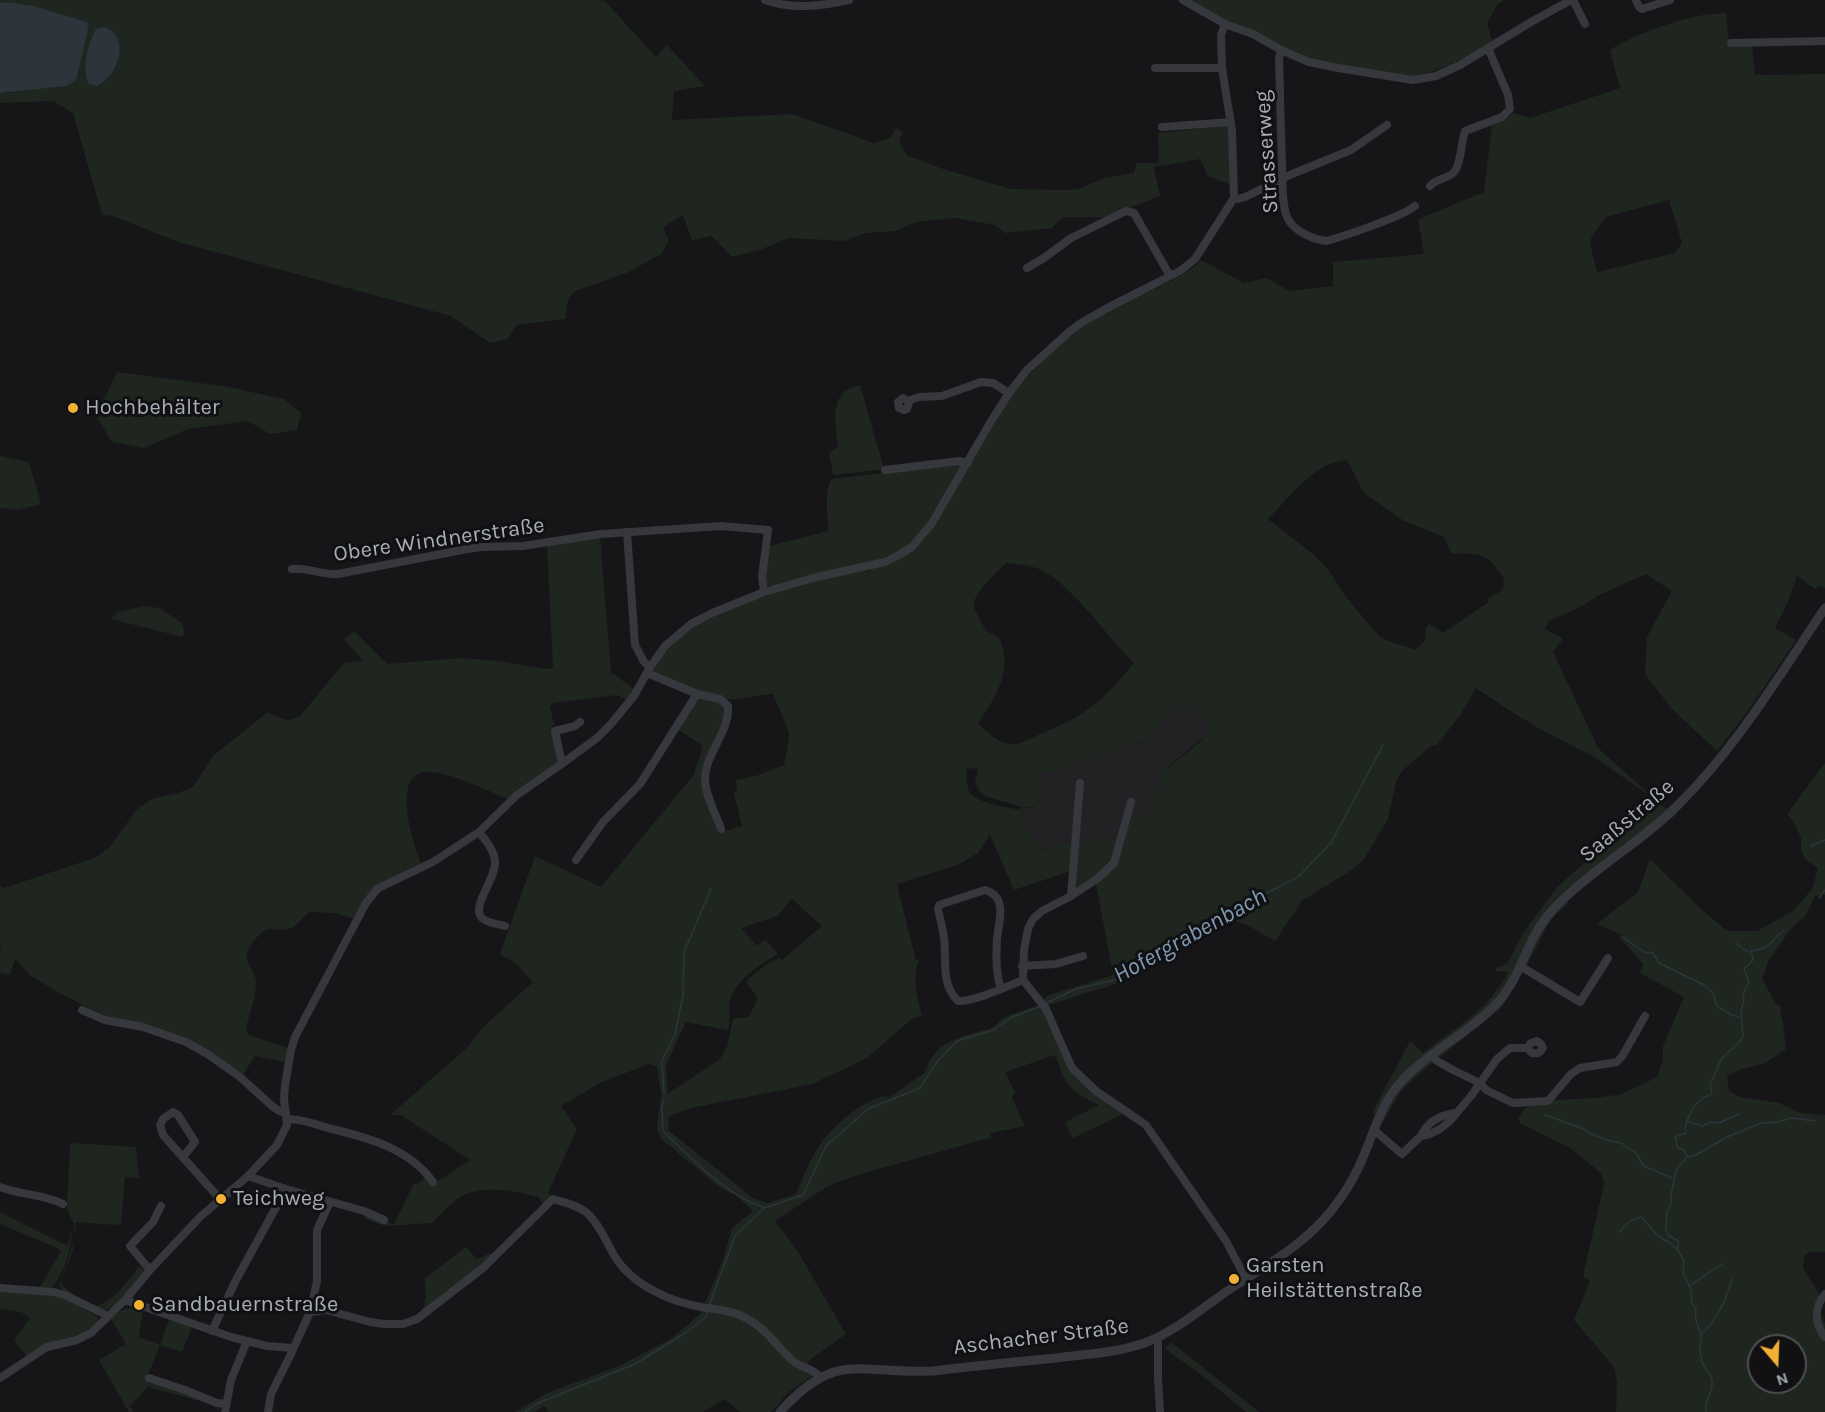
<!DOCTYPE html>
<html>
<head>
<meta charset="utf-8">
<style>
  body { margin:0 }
  #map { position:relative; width:1825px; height:1412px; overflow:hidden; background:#161618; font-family:Karla,sans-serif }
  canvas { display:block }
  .north { position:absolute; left:1747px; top:1334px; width:60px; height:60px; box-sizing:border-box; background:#111113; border:2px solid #4d4f55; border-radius:50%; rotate:161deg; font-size:16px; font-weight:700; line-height:24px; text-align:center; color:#a8adb8 }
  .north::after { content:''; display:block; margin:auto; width:21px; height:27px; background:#f2b134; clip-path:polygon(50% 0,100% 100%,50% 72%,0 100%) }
</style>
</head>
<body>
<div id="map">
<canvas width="1825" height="1412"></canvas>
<div class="north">N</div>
</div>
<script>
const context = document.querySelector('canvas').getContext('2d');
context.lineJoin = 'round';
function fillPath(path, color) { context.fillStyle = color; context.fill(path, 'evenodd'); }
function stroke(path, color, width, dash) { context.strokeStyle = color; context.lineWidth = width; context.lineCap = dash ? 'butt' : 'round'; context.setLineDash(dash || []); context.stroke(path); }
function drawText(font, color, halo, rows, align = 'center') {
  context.font = font + ' Karla,sans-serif'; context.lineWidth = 6; context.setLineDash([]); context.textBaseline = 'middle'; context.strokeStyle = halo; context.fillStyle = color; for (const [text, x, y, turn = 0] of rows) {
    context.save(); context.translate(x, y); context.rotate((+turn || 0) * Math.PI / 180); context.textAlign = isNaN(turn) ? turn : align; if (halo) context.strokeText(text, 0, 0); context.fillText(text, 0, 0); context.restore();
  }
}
const built = new Path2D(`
  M 1190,706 L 1201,713 L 1207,726 L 1204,737 L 1160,773 L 1165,787 L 1150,813 L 1131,821 L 1118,837 L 1078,845 L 1074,841 L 1041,850 L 1026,828 L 1020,810 L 1021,807 L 1034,808 L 1037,773 L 1070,768 L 1077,763 L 1114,749 L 1128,747 L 1144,740 L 1154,733 L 1175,708 Z`);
const green = new Path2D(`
  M 0,0 L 598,0 L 605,1 L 656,57 L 667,45 L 705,86 L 674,91 L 672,120 L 792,114 L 874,143 L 890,138 L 896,128 L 903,132 L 899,141 L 906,155 L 943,169 L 1011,189 L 1070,190 L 1081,188 L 1104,178 L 1134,173 L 1137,163 L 1159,163 L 1158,133 L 1226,126 L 1229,128 L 1231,185 L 1208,176 L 1200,159 L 1154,167 L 1160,196 L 1105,217 L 1062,217 L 1052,228 L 1005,233 L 995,225 L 955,218 L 916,222 L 895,231 L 866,233 L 844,241 L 788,238 L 760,250 L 732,257 L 712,236 L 692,240 L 683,215 L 663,227 L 669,241 L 661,254 L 629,272 L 575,291 L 568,299 L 565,319 L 516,325 L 508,339 L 490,343 L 451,316 L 178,242 L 113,216 L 102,215 L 73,113 L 53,101 L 0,103 L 0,93 L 11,93 L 6,2 L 0,3 Z
  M 1186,0 L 1505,0 L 1498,4 L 1487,23 L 1492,41 C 1466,58 1437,74 1406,77 L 1308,59 L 1291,53 L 1245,27 L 1216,17 Z
  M 1726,13 L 1729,46 L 1752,46 L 1755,75 L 1825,74 L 1825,588 L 1819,586 L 1815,589 L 1797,576 L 1787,604 L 1775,628 L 1796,640 L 1748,711 L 1717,751 L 1671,708 L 1645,674 L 1647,637 L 1672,591 L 1646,574 L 1599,595 L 1577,609 L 1557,617 L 1549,621 L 1545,629 L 1563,639 L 1553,652 L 1598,748 L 1665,808 L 1678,813 L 1637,847 L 1635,846 L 1567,901 L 1568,904 L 1556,914 L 1547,926 L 1526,967 L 1501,1008 L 1426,1068 L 1401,1091 L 1380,1127 L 1373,1111 L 1410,1041 L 1423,1053 C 1453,1029 1491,1008 1508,972 L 1496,971 L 1496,968 L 1507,964 L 1523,933 L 1557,887 L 1656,800 L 1594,757 L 1540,729 L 1504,707 L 1476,688 L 1461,714 L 1437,745 L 1432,745 L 1401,772 L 1396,782 L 1388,819 L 1364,859 L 1353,869 L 1302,901 L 1275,941 L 1247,925 L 1232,920 L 1144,965 L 1129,978 L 1112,985 L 1049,1005 C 1056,1024 1065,1053 1078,1069 C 1093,1087 1115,1098 1134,1111 L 1125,1113 L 1073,1138 L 1065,1122 L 1099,1105 C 1084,1098 1068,1090 1062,1074 C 1059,1068 1058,1061 1055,1055 L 1005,1072 L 1015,1092 L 1012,1098 L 1025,1126 L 990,1133 L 992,1137 L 851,1177 L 828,1186 L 775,1221 L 798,1252 L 846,1334 L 807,1362 L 816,1373 L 789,1392 L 771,1412 L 740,1412 L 724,1399 L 703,1412 L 549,1412 L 544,1406 L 535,1412 L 515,1412 L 545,1394 L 619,1366 L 672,1338 L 701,1313 L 722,1263 L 732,1228 L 753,1211 L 737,1196 L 719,1187 L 661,1139 L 657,1129 L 661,1093 L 657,1066 L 649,1064 L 602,1082 L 561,1106 L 577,1129 L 548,1193 L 552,1197 L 499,1252 L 424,1312 L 404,1322 L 379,1321 C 395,1321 420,1323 425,1303 C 426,1295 425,1286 425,1278 L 466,1247 L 477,1259 L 496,1251 L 543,1204 L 538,1197 C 517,1191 482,1185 462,1196 C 451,1202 442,1214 433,1222 L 430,1223 L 386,1226 L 365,1219 L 367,1214 L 394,1224 L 414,1183 L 418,1184 L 426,1176 L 435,1183 L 470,1160 L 401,1115 L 390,1115 L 468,1047 L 482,1028 L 533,982 L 515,963 L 500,954 L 535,856 L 601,887 L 693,776 L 703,746 L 677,729 L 699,698 L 712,699 L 725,705 L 726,713 L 705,767 L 714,821 L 718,833 L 742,826 L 734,793 L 737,791 L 736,780 L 756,776 L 784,765 L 789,739 L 789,732 L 773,694 C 757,695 742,700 726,699 C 701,697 676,683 653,673 L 652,670 L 659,658 L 682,634 L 707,618 L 780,589 L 865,570 L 866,572 L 918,545 L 925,537 L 935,524 L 1009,399 C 1045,353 1080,324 1133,298 C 1157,287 1182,279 1201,260 L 1244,283 L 1267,278 L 1289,291 L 1333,286 L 1333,262 L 1424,254 L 1418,219 L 1484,192 L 1492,124 L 1514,113 L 1530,118 L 1620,88 L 1610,50 C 1633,35 1671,22 1698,16 C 1707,14 1717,14 1726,13 ZM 1669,200 L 1682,243 L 1675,253 L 1597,272 L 1590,243 L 1592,236 L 1606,217 ZM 1347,460 L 1364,493 L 1404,521 L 1444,537 L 1451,553 C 1483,555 1485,550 1504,579 L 1503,590 L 1488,598 L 1489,602 L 1443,633 L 1429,624 L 1426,628 L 1425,641 L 1415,650 C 1404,645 1390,643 1380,637 L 1345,596 L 1328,569 L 1314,555 L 1268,519 C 1284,503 1300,482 1320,469 C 1328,463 1338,462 1347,460 ZM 1007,563 C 1017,564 1029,565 1039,569 C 1072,584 1107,637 1134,663 C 1119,681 1104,699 1084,712 C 1065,725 1041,733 1021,743 C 1003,747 990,736 978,723 C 995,699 1012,672 1001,642 C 998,633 993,636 987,631 C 984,628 982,623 980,619 C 977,614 973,608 974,602 C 978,589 997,571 1007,563 ZM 1190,706 C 1200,712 1212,724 1204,737 C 1201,743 1168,767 1160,773 L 1165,787 L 1147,797 L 1149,813 L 1129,821 L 1111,869 L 1096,884 L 1113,975 L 1049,995 L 1038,1005 L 1005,1017 L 992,1028 L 963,1036 L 941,1046 L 930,1060 L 924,1073 L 890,1097 C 872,1092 835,1125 824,1139 C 811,1155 804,1175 796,1194 L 768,1203 L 753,1198 L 668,1130 L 669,1116 L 691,1108 L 812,1084 L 867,1058 L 913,1018 L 922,1016 C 918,997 911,979 919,960 L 916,960 L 897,884 L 960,864 L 978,853 L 990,835 L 1014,890 L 1071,871 L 1074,841 L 1041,850 L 1026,828 L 1020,810 C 1008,807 976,803 970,793 C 966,786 967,776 966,769 L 977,768 L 978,775 L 975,776 C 976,785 977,791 985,796 L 1021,807 L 1039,807 L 1038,773 L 1070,768 L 1077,763 L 1114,749 L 1128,747 L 1144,740 L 1154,733 L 1175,708 ZM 792,899 L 822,926 L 782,960 L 780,957 C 767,964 756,971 746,982 L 758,998 L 749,1017 L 733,1019 L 727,1047 L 720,1059 L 668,1094 L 666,1065 L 686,1022 L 728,1030 C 731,1021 728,1011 730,1001 C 735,980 760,965 778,954 L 765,939 L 757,946 L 741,928 L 777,916 Z
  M 117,372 L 223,386 L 284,399 L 301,413 L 297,430 L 270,434 L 248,421 L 188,429 L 144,448 L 112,442 L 96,416 Z
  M 860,385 L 884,469 L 835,475 L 833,474 L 829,454 L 838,447 C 836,423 827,391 860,385 Z
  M 0,456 L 29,462 L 41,504 L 17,510 L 3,508 L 0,509 Z
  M 961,464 L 962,466 L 933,518 L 914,542 L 890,557 L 773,586 L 767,585 L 764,574 L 769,546 L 828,531 C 828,514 824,494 831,479 Z
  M 600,536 L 611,672 L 635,690 L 628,701 L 617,695 L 553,703 L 550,707 L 554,725 L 551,726 L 559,761 L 508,799 C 488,791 444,769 424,772 C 391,776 414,848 422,865 L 382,883 L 355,919 L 335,913 L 309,912 C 303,917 298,924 292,928 C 283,932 272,927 264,931 C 257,935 245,951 247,959 C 249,968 257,974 256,985 C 255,999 250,1014 246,1027 L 248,1034 L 251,1036 L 289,1048 L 285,1062 L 255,1056 L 242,1076 L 186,1038 L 147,1024 L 115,1020 L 63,995 L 31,976 L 15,959 L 10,975 L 0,973 L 0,951 L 2,949 L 0,948 L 0,886 L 4,888 L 97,857 L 110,847 L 136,810 L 151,799 L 178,793 L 193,787 L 213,756 L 268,712 L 288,721 L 300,716 L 344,663 L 363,660 L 344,640 L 354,631 L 387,664 L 462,658 L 499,661 L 546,669 L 553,668 L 547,544 Z
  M 145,606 L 159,608 L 182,623 L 184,630 L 183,636 L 179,636 L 111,619 L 117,612 Z
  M 1825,763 L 1825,895 L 1815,896 L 1805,916 L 1790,930 L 1768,962 L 1762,979 L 1776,1004 L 1781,1007 L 1780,1012 L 1783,1022 L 1786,1049 L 1764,1064 L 1742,1069 L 1727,1076 L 1729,1091 L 1740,1097 L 1779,1103 L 1800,1113 L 1825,1115 L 1825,1252 L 1809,1252 L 1805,1254 L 1803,1268 L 1820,1295 L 1820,1311 L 1825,1324 L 1825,1412 L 1616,1412 L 1617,1382 L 1614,1367 L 1574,1320 L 1590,1281 L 1583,1276 L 1604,1184 L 1601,1173 L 1570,1148 L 1520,1123 L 1518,1119 L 1524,1110 L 1536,1101 L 1595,1098 L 1622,1094 L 1657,1077 L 1663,1060 L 1663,1046 L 1684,997 L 1640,973 L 1643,964 L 1620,938 L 1622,935 L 1597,924 L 1638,892 L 1650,859 L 1701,909 L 1727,931 L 1757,931 L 1793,911 L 1812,889 L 1818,868 L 1806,860 L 1801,850 L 1801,838 L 1794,822 L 1787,814 ZM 1759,1346 L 1795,1346 L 1795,1382 L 1759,1382 Z
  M 1118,837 C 1111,871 1103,872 1075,889 L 1078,845 Z
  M 74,1143 L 136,1147 L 139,1178 L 125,1177 L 121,1224 L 115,1225 L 76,1222 L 73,1250 L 61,1281 L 62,1285 C 71,1292 82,1302 94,1305 C 110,1308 130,1277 140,1266 L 144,1271 C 135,1283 119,1309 104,1310 L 62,1290 L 59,1286 L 74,1241 L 74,1225 L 67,1208 L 70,1145 Z
  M 0,1212 L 68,1246 L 71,1231 L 70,1224 C 76,1241 63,1274 52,1288 L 40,1287 L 61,1251 L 53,1246 L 0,1224 Z
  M 0,1291 L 29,1294 L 52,1294 L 68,1300 L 98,1317 L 98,1321 L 83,1335 L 44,1345 L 27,1356 L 14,1341 L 30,1318 L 21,1312 L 0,1309 Z
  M 134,1308 L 143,1309 L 139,1337 L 160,1345 L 170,1318 L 192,1327 L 182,1352 L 160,1345 L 148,1375 L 216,1405 L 221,1412 L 211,1404 L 148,1387 L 130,1406 L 134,1412 L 129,1412 L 99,1360 L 126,1344 L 111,1319 C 117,1312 124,1308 134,1308 Z
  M 1171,1342 L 1259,1412 L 1246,1412 L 1199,1373 L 1165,1349 Z`);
const water = new Path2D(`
  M 6,2 L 33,6 L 87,22 L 88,30 L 76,80 L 66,86 L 0,93 L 0,3 Z
  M 104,27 C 132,36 118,78 96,86 L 88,83 C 82,67 88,44 96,29 Z`);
const stream = new Path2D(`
  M 1811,846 L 1825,840
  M 1819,898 L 1825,890
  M 1624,938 L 1644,952 L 1653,953 L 1659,963 L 1704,985 L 1713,993 L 1717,1006 L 1732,1015 L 1739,1017
  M 1736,943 L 1749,953
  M 1046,1003 L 1076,989 L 1123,978 L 1149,954 L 1298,877 L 1331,843 L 1383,745
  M 664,1093 L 662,1060 L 675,1035 L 683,995 L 684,952 L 711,889
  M 664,1100 L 662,1107 L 663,1131 C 690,1157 727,1196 763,1207
  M 1545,1115 L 1584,1129 L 1589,1133 L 1607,1140 L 1621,1143 L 1636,1153 L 1644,1166 L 1672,1178
  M 1687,1121 L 1703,1126 L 1711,1122 L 1719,1123 L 1739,1114
  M 1687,1157 L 1696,1155 L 1727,1137 L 1761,1123 L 1778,1122 L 1792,1118 L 1815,1121
  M 1620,1232 C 1626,1224 1631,1219 1641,1217 L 1658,1236 L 1670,1243 L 1678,1250
  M 1689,1286 L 1722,1264
  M 709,1306 L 735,1236 L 764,1208 L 803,1195 L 826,1146 L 868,1109 L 920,1088 L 937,1062 L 957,1041 L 993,1030 L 1012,1017 L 1039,1007
  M 1701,1335 C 1718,1317 1725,1303 1732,1279
  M 525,1412 L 538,1403 L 635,1364 L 684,1334 L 705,1318 L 708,1311
  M 1706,1412 C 1704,1399 1714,1392 1712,1380 C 1711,1373 1705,1370 1703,1364 C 1701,1358 1699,1351 1700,1345 C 1701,1340 1702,1341 1701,1336 C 1698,1323 1694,1322 1696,1308 L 1692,1305 L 1691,1289 L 1683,1273 L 1684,1260 L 1678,1251 L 1678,1241 L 1668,1235 L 1666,1230 L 1667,1212 L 1671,1204 L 1671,1195 L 1676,1170 L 1687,1157 L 1684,1150 L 1678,1148 L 1675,1137 L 1686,1133 C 1683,1123 1694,1104 1703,1098 C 1706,1096 1709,1096 1712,1094 L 1710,1084 C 1716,1076 1717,1065 1723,1057 C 1730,1049 1739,1046 1743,1036 L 1741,1012 L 1744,1000 L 1743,994 L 1749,982 L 1744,969 L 1753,960 L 1751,951 C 1773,948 1768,942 1784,930`);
const minor = new Path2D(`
  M 765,0 C 793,10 821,6 849,0
  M 1183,0 L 1225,24 L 1253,34 L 1281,50 L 1309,62 L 1338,68 L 1413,80 L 1436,76 L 1460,65 L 1531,22 L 1571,0
  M 1573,0 L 1585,24
  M 1636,0 L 1639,7 L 1642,9 L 1670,0
  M 1731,43 L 1825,41
  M 1281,50 L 1279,59 C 1280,95 1281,131 1282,167 C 1283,181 1281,206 1288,219 C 1294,231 1314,240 1327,241 C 1344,236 1404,216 1415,206
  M 1155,68 L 1222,68
  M 1162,127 L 1231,122
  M 1430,186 C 1436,179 1445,179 1452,174 C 1461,168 1461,142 1465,131 L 1502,117 L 1510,109 L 1508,95 L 1488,48
  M 1234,198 L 1238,199 L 1245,197 L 1292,174 L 1351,150 L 1387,125
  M 1027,268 L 1044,258 L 1071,238 L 1126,211 L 1134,213 L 1170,276
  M 908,401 L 909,403 L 907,409 L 904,410 L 899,408 L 898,402 L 903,398 L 908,401 L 919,397 L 942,396 L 981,382 L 993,383 L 1009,393
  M 885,470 L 959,461 L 968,463
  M 627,532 L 635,645 L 644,662 L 650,667
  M 292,569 C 307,567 322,575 338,574 L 462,550 L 481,547 L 523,546 L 601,534 L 721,526 L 768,530 L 762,577 L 764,592
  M 647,673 L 697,694 L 720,699 L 728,706 C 730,732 705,754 705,779 C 705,795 716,814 721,829
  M 563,763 L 561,759 L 555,731 L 575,726 L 580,722
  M 1131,802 L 1114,863 L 1097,879 L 1071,896 L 1042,911 L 1033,919 L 1028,929 L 1024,950 L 1023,980 L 1046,1009 L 1072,1068 L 1096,1091 L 1146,1125 L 1226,1241 L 1246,1279
  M 479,832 C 486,841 494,850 495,861 C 497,878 470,907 482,918 C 487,923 498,924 505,926
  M 576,860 L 603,822 L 640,784 L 697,694
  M 1071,896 L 1080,783
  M 1022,966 L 1056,964 L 1083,956
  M 1520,966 L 1580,1002 L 1608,958
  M 1001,989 C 996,975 996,955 997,940 C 998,923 1009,897 985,890 L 939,905 L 938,909 C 940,919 943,928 944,938 C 947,960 940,983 958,1001 C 974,1002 1008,986 1023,980
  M 82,1010 L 105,1020 L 143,1027 L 186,1042 L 209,1055 L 240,1077 L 272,1106 L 279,1111 L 286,1113
  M 1432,1056 L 1437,1061 L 1455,1071 L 1480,1083 L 1486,1090 L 1513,1103 L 1548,1101 L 1571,1074 L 1580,1068 L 1617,1062 L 1623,1055 L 1645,1016
  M 288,1119 C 301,1119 315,1124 328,1128 C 366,1137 409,1148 433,1182
  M 1374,1130 L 1402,1154 L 1421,1136 L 1430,1134 L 1440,1129 L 1450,1121 L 1471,1096 L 1497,1059 L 1510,1048 L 1527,1048 L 1532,1053 C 1538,1054 1540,1053 1543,1048 L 1541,1044 L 1537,1041 L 1531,1043 L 1527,1048
  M 1421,1136 C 1428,1121 1440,1115 1455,1113
  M 183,1157 L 195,1142 L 178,1115 L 173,1112 L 163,1119 L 160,1125 L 163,1135 L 220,1199
  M 248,1176 L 286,1189 L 364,1211 L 384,1220
  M 0,1187 C 20,1195 43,1194 63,1204
  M 150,1270 L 130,1246 L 153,1222 L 161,1206
  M 0,1288 L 54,1292 L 65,1295 L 108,1316
  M 1825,1294 C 1814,1308 1814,1323 1825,1337
  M 125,1300 L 231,1337 L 267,1346 L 293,1348
  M 310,1312 L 326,1310 L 370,1322 L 384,1324 L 403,1324 L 417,1319 L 483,1268 L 553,1199 C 564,1202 578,1205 587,1213 C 599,1224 606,1241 614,1255 C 623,1271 639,1283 654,1291 C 670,1300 689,1305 706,1308 C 720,1310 734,1311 746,1318 C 766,1328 777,1347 793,1361 C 801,1368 813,1368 820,1377
  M 212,1331 L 235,1282 L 286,1189
  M 1157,1338 L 1158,1342 L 1158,1378 L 1160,1412
  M 0,1378 L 47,1347 L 77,1340 L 91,1333 L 125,1300 L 150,1270 L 200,1217 L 248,1176 L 277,1145 L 287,1125 L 284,1099 L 285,1085 L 291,1050 L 295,1037 L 366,903 L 377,889 L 385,885 L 433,862 L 479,832 L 517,795 L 563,763 L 597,738 L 611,724 L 634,696 L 650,667 L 665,646 L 691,624 L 712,613 L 764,592 L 817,577 L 885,562 L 899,555 L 912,547 L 932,523 L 990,423 L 1009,393 L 1027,370 L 1069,332 L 1081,323 L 1109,307 L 1180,271 L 1195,259 L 1234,198 L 1232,131 L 1222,68 L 1221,35 L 1225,24
  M 149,1378 L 185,1390 L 217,1403 L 226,1404
  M 225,1412 L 231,1380 L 247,1341
  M 268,1412 L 271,1394 L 290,1356 L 310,1312 L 317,1281 L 317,1230 L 330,1202`);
const tertiary = new Path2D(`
  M 780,1412 C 837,1348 861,1375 933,1371 C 974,1366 1015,1362 1056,1358 C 1087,1354 1118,1353 1147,1342 C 1182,1328 1210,1301 1241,1282 C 1279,1258 1315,1236 1340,1199 C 1350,1185 1358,1170 1364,1155 C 1373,1134 1379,1112 1392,1093 C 1420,1054 1468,1036 1500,1000 C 1521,975 1527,940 1549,914 C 1585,873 1638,845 1677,806 C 1736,748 1779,676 1825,608`);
const markers = [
  [73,408,6,"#f2b134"],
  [221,1199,6,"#f2b134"],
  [1234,1279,6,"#f2b134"],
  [139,1305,6,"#f2b134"]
];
const streetNames = [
  ["Strasserweg",1267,152,-94],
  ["Obere Windnerstraße",439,540,-8],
  ["Saaßstraße",1627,821,-40],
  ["Aschacher Straße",1041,1337,-7]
];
const poiNames = [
  ["Hochbehälter",85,408],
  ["Teichweg",233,1199],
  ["Garsten",1246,1266],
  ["Heilstättenstraße",1246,1291],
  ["Sandbauernstraße",151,1305]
];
const waterNames = [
  ["Hofergrabenbach",1190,936,-29]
];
fillPath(built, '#222225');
fillPath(green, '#1e261f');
fillPath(water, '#2c353c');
stroke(stream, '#2c353c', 1.5);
stroke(minor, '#37383d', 8);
stroke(tertiary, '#37383d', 9);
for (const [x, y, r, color] of markers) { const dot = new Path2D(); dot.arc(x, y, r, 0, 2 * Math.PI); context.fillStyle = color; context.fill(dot); stroke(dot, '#111113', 2); }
drawText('22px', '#a8adb8', '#111113', streetNames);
drawText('22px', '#a8adb8', '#111113', poiNames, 'left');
drawText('italic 24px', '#7f9bb3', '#111113', waterNames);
</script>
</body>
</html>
